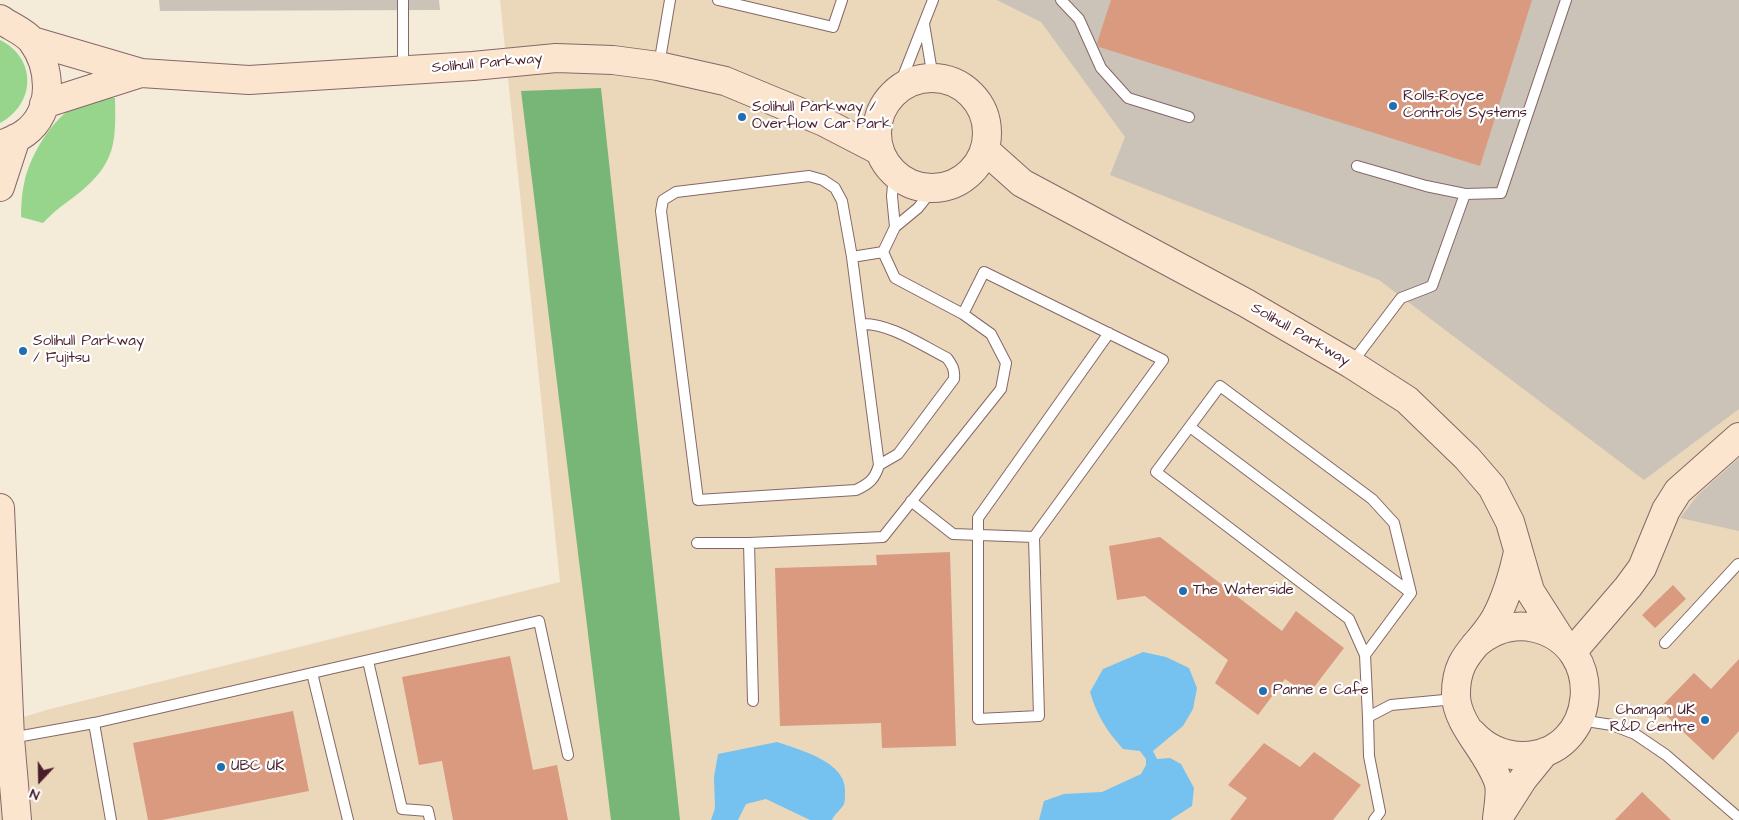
<!DOCTYPE html>
<html>
<head>
<meta charset="utf-8">
<style>
  body { margin:0 }
  #map { position:relative; width:1739px; height:820px; overflow:hidden; background:#f4ecd9; font-family:"Architects Daughter",sans-serif }
  canvas { display:block }
  .north { position:absolute; left:15px; top:755px; width:50px; height:50px; -webkit-text-stroke:4px #fff; paint-order:stroke; rotate:201deg; font-size:14px; font-weight:700; line-height:20px; text-align:center; color:#4a1f2b }
  .north::after { content:''; display:block; margin:auto; width:18px; height:22px; background:#4a1f2b; clip-path:polygon(50% 0,100% 100%,50% 72%,0 100%) }
</style>
</head>
<body>
<div id="map">
<canvas width="1739" height="820"></canvas>
<div class="north">N</div>
</div>
<script>
const context = document.querySelector('canvas').getContext('2d');
context.lineJoin = 'round';
function fillPath(path, color) { context.fillStyle = color; context.fill(path, 'evenodd'); }
function stroke(path, color, width, dash) { context.strokeStyle = color; context.lineWidth = width; context.lineCap = dash ? 'butt' : 'round'; context.setLineDash(dash || []); context.stroke(path); }
function drawText(font, color, halo, rows, align = 'center') {
  context.font = font + ' "Architects Daughter",sans-serif'; context.lineWidth = 4.5; context.setLineDash([]); context.textBaseline = 'middle'; context.strokeStyle = halo; context.fillStyle = color; for (const [text, x, y, turn = 0] of rows) {
    context.save(); context.translate(x, y); context.rotate((+turn || 0) * Math.PI / 180); context.textAlign = isNaN(turn) ? turn : align; if (halo) context.strokeText(text, 0, 0); context.fillText(text, 0, 0); context.restore();
  }
}
const built = new Path2D(`
  M 500,0 L 1739,0 L 1739,820 L 0,820 L 0,724 L 50,709 L 560,582 Z`);
const industrial = new Path2D(`
  M 159,0 L 439,0 L 440,10 L 160,11 Z
  M 997,0 L 1739,0 L 1739,409 L 1644,480 L 1379,280 L 1110,175 L 1125,137 L 1041,22 Z
  M 1739,458 L 1739,531 L 1680,518 L 1698,495 Z`);
const green = new Path2D(`
  M 0,40 C 37,58 36,104 0,123 Z
  M 103,97 L 115,98 C 116,142 116,163 79,193 C 66,203 54,211 43,223 L 21,217 C 21,204 22,191 25,179 C 31,155 52,119 74,107 C 83,102 94,100 103,97 Z`);
const forest = new Path2D(`
  M 601,88 L 680,820 L 611,820 L 521,91 Z`);
const water = new Path2D(`
  M 1143,652 L 1166,657 L 1189,668 L 1197,688 L 1193,709 L 1183,726 L 1153,751 L 1157,759 L 1170,758 L 1181,764 L 1194,788 L 1192,806 L 1170,820 L 1039,820 L 1044,801 L 1064,794 L 1102,792 L 1141,774 L 1146,765 L 1146,759 L 1140,751 L 1123,749 C 1107,731 1097,716 1090,692 L 1103,669 Z
  M 777,742 C 800,750 848,762 845,793 C 845,796 845,802 844,804 C 841,810 835,813 832,820 L 810,820 L 766,799 L 746,804 L 738,820 L 711,820 L 715,808 L 714,777 L 718,754 Z`);
const building = new Path2D(`
  M 1111,0 L 1532,0 L 1480,166 L 1099,47 L 1097,43 Z
  M 1160,537 L 1282,631 L 1296,611 L 1344,648 L 1308,695 L 1285,679 L 1258,715 L 1215,683 L 1228,660 L 1145,596 L 1117,600 L 1109,546 Z
  M 950,552 L 956,746 L 882,748 L 881,723 L 780,726 L 775,568 L 877,565 L 876,555 Z
  M 1673,585 L 1686,599 L 1655,628 L 1642,615 Z
  M 510,656 L 533,770 L 557,765 L 568,820 L 453,820 L 442,761 L 419,765 L 402,677 Z
  M 1739,659 L 1739,731 L 1713,760 L 1659,709 L 1694,673 L 1711,689 Z
  M 293,711 L 309,791 L 162,820 L 148,820 L 133,743 Z
  M 1264,743 L 1300,767 L 1314,752 L 1361,785 L 1333,820 L 1230,820 L 1247,798 L 1228,785 Z
  M 1642,792 L 1671,820 L 1615,820 Z`);
const lane = new Path2D(`
  M 403,0 L 403,69
  M 718,0 L 833,27 L 842,0
  M 1061,0 L 1079,19 L 1101,68 L 1128,98 L 1189,117
  M 924,24 L 933,78
  M 659,65 L 670,0
  M 898,89 L 933,0
  M 1357,166 L 1426,186 L 1465,194
  M 894,174 L 892,196 L 895,227
  M 809,176 L 823,180 L 835,188 L 842,201 L 852,257 L 879,465 C 875,479 869,484 856,490 L 698,500 L 661,211 L 663,200 L 676,192 Z
  M 852,257 L 883,252
  M 963,314 L 984,272 L 1163,360 L 1034,537 L 1039,716 L 978,719 L 978,518 L 1109,333
  M 861,324 C 888,322 923,346 947,358 C 952,365 955,369 954,379 L 898,454 L 879,465
  M 1351,364 L 1401,298 L 1432,286 L 1465,194 L 1501,193 L 1566,0
  M 1190,427 L 1411,593
  M 911,501 L 953,534 L 1034,537
  M 697,543 L 749,543 L 883,537 L 1001,389 L 1006,363 L 991,334 L 963,314 L 895,278 L 883,252 L 895,227 L 918,208 L 933,189
  M 749,543 L 753,701
  M 1665,643 L 1738,564 L 1739,564
  M 1365,655 L 1411,593 L 1394,523 L 1372,499 L 1220,386 L 1156,472 L 1349,619 L 1365,655 L 1368,717
  M 368,661 L 402,809 L 428,811 L 430,820
  M 312,673 L 348,820
  M 1580,720 L 1612,725 L 1635,734 L 1666,755 L 1739,818
  M 94,723 L 111,820
  M 11,738 L 94,723 L 539,621 L 568,755
  M 1374,820 L 1380,812 L 1369,756 L 1368,717 L 1391,705 L 1455,699`);
const secondary = new Path2D(`
  M 0,19 C 11,27 24,31 32,41 C 52,68 54,112 25,133 C 17,139 8,142 0,145
  M 32,41 L 141,73 L 249,80 L 473,66 L 556,58 L 613,60 L 658,66 L 725,81 L 824,122 L 878,150
  M877 133a55 55 0 1 1 110 0a55 55 0 1 1-110 0Z
  M 44,104 L 141,73
  M 985,150 L 1022,183 L 1246,303 L 1351,364 L 1407,400 L 1467,458 L 1492,487 L 1510,522 L 1530,591 L 1560,638
  M 0,187 L 16,138
  M 0,508 L 10,738 L 17,820
  M 1573,651 L 1628,587 L 1642,568 L 1666,510 L 1678,491 L 1739,437
  M 1472,733 C 1485,747 1503,756 1523,756 C 1598,755 1608,645 1535,628 C 1513,623 1492,630 1475,645
  M 1498,818 L 1523,779 L 1545,752
  M 1497,819 C 1498,808 1501,794 1499,784 C 1490,753 1457,726 1456,696 C 1455,654 1479,648 1496,617 C 1507,596 1513,575 1518,552`);
const markers = [
  [1393,106,5,"#1f6fb2"],
  [742,117,5,"#1f6fb2"],
  [23,351,5,"#1f6fb2"],
  [1183,591,5,"#1f6fb2"],
  [1263,691,5,"#1f6fb2"],
  [1705,720,5,"#1f6fb2"],
  [221,767,5,"#1f6fb2"]
];
const streetNames = [
  ["Solihull Parkway",487,64,-5],
  ["Solihull Parkway",1300,335,30]
];
const poiNames = [
  ["Rolls-Royce",1403,97],
  ["Controls Systems",1403,114],
  ["Solihull Parkway /",752,108],
  ["Overflow Car Park",752,125],
  ["Solihull Parkway",33,342],
  ["/ Fujitsu",33,359],
  ["The Waterside",1193,591],
  ["Panne e Cafe",1273,691],
  ["Changan UK",1695,711,"right"],
  ["R&D Centre",1695,728,"right"],
  ["UBC UK",231,767]
];
fillPath(built, '#ebd8ba');
fillPath(industrial, '#cbc3b8');
fillPath(green, '#96d58b');
fillPath(forest, '#78b677');
fillPath(water, '#75c1ef');
fillPath(building, '#da9a80');
stroke(lane, '#866768', 12);
stroke(secondary, '#866768', 30);
stroke(lane, '#fff', 10);
stroke(secondary, '#fbe5cf', 28);
for (const [x, y, r, color] of markers) { const dot = new Path2D(); dot.arc(x, y, r, 0, 2 * Math.PI); context.fillStyle = color; context.fill(dot); stroke(dot, '#fff', 2); }
drawText('15px', '#4a1f2b', '#fff', streetNames);
drawText('15px', '#4a1f2b', '#fff', poiNames, 'left');
</script>
</body>
</html>
